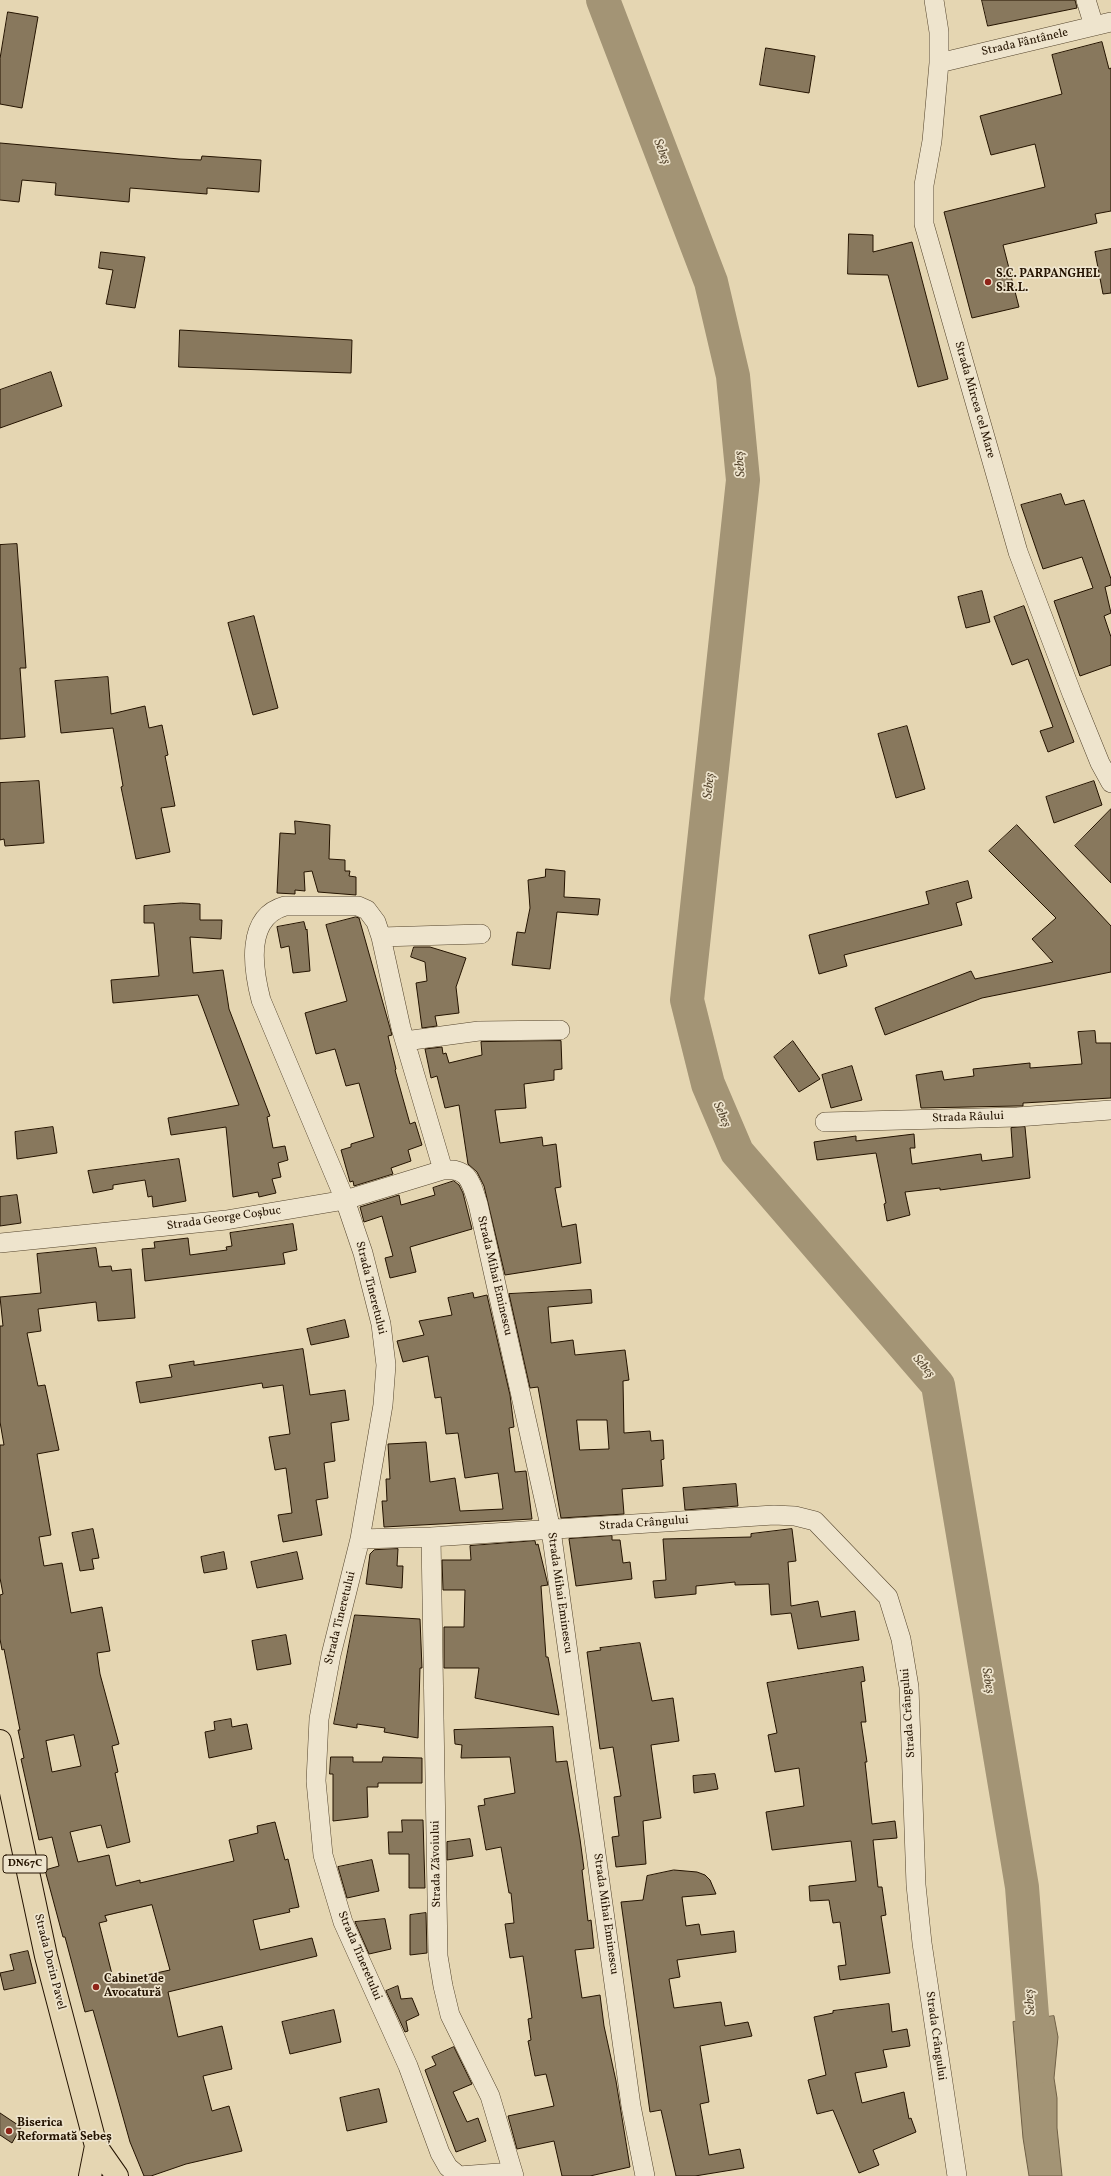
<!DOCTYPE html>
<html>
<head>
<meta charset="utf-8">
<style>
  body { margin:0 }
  canvas { display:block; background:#e5d6b2 }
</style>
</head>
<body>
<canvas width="1111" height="2176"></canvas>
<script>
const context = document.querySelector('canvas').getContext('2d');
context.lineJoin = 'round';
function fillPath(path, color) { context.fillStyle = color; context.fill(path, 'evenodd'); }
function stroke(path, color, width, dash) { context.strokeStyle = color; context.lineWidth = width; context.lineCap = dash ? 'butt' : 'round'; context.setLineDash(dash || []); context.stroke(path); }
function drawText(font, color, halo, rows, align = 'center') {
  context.font = font + ' Vollkorn,serif'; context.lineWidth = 3.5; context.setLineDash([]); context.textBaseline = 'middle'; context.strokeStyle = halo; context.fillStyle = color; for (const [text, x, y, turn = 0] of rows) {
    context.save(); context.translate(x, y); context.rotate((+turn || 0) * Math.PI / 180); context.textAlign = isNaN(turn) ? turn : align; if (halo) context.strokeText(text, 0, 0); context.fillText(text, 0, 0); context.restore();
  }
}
const water = new Path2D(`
  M 1054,2016 L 1058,2037 L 1054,2078 L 1057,2098 L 1057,2128 L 1062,2176 L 1029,2176 L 1023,2138 L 1013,2022 Z`);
const river = new Path2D(`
  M 603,0 L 711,282 L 733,376 L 743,480 L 687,1000 L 708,1084 L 737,1152 L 938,1385 L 1022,1887 L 1036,2067`);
const building = new Path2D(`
  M 982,0 L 1075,0 L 1077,8 L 988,26 Z
  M 8,12 L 38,17 L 22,108 L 0,104 L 0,59 Z
  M 1102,42 L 1109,69 L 1111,68 L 1111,211 L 1095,214 L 1097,223 L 1003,245 L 1019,307 L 972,318 L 944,212 L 1045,187 L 1035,144 L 991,155 L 980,116 L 1062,94 L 1052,55 Z
  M 766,48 L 815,56 L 809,93 L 760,85 Z
  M 0,143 L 179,159 L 201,160 L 202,156 L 261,160 L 259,192 L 207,188 L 207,194 L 130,188 L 129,202 L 55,195 L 56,183 L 22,180 L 19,202 L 0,200 Z
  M 849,234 L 873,235 L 873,252 L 912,242 L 948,379 L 918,387 L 888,275 L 848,274 Z
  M 1111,249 L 1111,293 L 1103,294 L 1095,252 Z
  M 101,252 L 145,257 L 135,308 L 106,304 L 113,270 L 99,268 Z
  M 180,330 L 352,340 L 351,373 L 179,367 Z
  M 51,372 L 62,406 L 0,428 L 0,390 Z
  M 1061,494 L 1065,505 L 1084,500 L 1111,579 L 1111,585 L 1105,587 L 1111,613 L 1104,616 L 1111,637 L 1111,665 L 1080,676 L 1054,601 L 1093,588 L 1082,557 L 1043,569 L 1021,505 Z
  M 17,544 L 26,668 L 20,668 L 25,737 L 0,739 L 0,545 Z
  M 982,591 L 990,622 L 966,628 L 958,597 Z
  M 1024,606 L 1074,742 L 1048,752 L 1040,731 L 1053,727 L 1028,659 L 1012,665 L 994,617 Z
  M 254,616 L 278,708 L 253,715 L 228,623 Z
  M 108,677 L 111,714 L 145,706 L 149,728 L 162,725 L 168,755 L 165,756 L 175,806 L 161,808 L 170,852 L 136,859 L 121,787 L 123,786 L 113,728 L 61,733 L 55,681 Z
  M 907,726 L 925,789 L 896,798 L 878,734 Z
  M 39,781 L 44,843 L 5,846 L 4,839 L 0,840 L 0,783 Z
  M 1094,781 L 1102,805 L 1054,823 L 1046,797 Z
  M 1111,809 L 1111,883 L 1075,846 Z
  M 295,821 L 330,825 L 329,859 L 345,860 L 345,871 L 350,871 L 349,876 L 356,877 L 356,895 L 318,892 L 312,871 L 304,872 L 305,891 L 295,890 L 295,894 L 277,893 L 280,833 L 295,834 Z
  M 1017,825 L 1111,926 L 1111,972 L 982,998 L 885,1035 L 875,1008 L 971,971 L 975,979 L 1053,962 L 1032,939 L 1056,918 L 989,851 Z
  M 546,869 L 565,871 L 564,897 L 600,899 L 598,915 L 557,912 L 550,969 L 512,965 L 517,932 L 525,933 L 530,908 L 528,880 L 545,877 Z
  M 968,881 L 972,898 L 956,903 L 962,925 L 844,955 L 847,966 L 819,974 L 809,935 L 929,904 L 926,892 Z
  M 182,903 L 200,904 L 200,920 L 222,920 L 221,939 L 190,937 L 193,973 L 223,970 L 229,1009 L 270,1116 L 267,1117 L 273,1148 L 285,1146 L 288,1160 L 278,1163 L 281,1177 L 272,1179 L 276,1193 L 259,1197 L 258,1192 L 233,1197 L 226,1127 L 171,1135 L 168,1118 L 239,1105 L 198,995 L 113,1003 L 111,980 L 159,976 L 154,923 L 144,923 L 144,906 Z
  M 356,917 L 359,918 L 392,1035 L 388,1036 L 396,1069 L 395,1070 L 410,1124 L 415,1122 L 422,1145 L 408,1150 L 411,1161 L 391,1168 L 393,1174 L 354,1186 L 353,1181 L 350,1182 L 341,1150 L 351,1147 L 351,1144 L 374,1137 L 359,1083 L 346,1086 L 335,1049 L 316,1054 L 305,1013 L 347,1001 L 326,925 Z
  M 304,922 L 306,930 L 307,929 L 310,971 L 293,973 L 289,946 L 281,948 L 277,927 Z
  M 414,947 L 430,947 L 466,958 L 456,987 L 459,1013 L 435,1016 L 437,1026 L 422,1028 L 416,983 L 427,981 L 425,962 L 411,957 Z
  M 1095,1031 L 1096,1043 L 1111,1043 L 1111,1098 L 1023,1103 L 1023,1106 L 1016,1106 L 921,1108 L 916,1075 L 942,1071 L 944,1080 L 974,1076 L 973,1069 L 1030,1063 L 1030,1068 L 1082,1064 L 1078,1032 Z
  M 561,1041 L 562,1069 L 554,1070 L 554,1080 L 524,1084 L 526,1108 L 495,1110 L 500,1143 L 542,1137 L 543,1146 L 556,1144 L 561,1187 L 555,1188 L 562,1227 L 576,1224 L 581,1263 L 505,1275 L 484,1186 L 477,1172 L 468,1164 L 459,1105 L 445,1108 L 437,1076 L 431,1078 L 425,1049 L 442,1047 L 443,1054 L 446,1053 L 449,1063 L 482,1055 L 481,1042 Z
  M 793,1041 L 820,1079 L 799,1092 L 774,1057 Z
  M 852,1066 L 862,1100 L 831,1108 L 822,1075 Z
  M 53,1127 L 57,1153 L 17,1159 L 15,1132 Z
  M 1025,1127 L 1030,1178 L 940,1190 L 940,1188 L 905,1192 L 910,1215 L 887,1221 L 884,1204 L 886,1203 L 876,1153 L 817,1160 L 814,1142 L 856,1136 L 856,1141 L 914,1134 L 915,1148 L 910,1148 L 912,1164 L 981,1154 L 982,1161 L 1013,1157 L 1011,1128 Z
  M 179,1159 L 186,1201 L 153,1207 L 152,1196 L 148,1197 L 145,1180 L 113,1185 L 113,1189 L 93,1193 L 88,1171 Z
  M 454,1181 L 459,1185 L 463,1193 L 472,1229 L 410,1247 L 416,1272 L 390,1278 L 385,1258 L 393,1256 L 382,1216 L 364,1222 L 360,1207 L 399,1195 L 401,1205 L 435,1195 L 433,1188 Z
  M 17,1195 L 21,1223 L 0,1226 L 0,1197 Z
  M 293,1224 L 297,1250 L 283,1253 L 285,1264 L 145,1281 L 142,1249 L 155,1248 L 154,1242 L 188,1238 L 190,1255 L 227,1250 L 226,1247 L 232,1246 L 230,1233 Z
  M 96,1248 L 99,1267 L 111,1266 L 112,1271 L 131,1269 L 135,1318 L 98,1321 L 96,1302 L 38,1309 L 41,1331 L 27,1333 L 38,1386 L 45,1385 L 59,1450 L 37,1454 L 51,1535 L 39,1537 L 44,1566 L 62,1563 L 71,1613 L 102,1607 L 110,1651 L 97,1653 L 100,1674 L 119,1744 L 112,1746 L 118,1772 L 115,1773 L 130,1842 L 107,1848 L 101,1825 L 70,1832 L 78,1862 L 109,1855 L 116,1886 L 140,1880 L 140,1883 L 234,1861 L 229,1840 L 258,1833 L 257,1826 L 275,1822 L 285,1860 L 288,1859 L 299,1907 L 289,1909 L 290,1912 L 253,1920 L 260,1950 L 312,1938 L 317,1956 L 168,1992 L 178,2037 L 222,2026 L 232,2069 L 203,2076 L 212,2111 L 229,2106 L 242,2151 L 186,2164 L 151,2176 L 144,2176 L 130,2142 L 93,2010 L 85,2012 L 65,1937 L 63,1937 L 45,1870 L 59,1866 L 52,1837 L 39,1840 L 21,1759 L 24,1758 L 18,1730 L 20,1730 L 4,1649 L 2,1650 L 0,1639 L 0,1595 L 3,1594 L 0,1578 L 0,1445 L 4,1445 L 0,1422 L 0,1326 L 3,1326 L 0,1297 L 41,1293 L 37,1254 ZM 74,1735 L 81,1766 L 52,1772 L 46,1741 ZM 152,1905 L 170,1970 L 114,1982 L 99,1923 L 107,1921 L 105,1916 Z
  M 591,1290 L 592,1303 L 548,1307 L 551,1343 L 573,1340 L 575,1355 L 625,1350 L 629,1380 L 623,1381 L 624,1433 L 650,1431 L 651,1441 L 663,1440 L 664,1459 L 661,1460 L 663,1486 L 622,1489 L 624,1514 L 561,1518 L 538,1387 L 530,1388 L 509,1294 ZM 577,1420 L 607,1420 L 609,1449 L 580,1450 Z
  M 473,1293 L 474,1298 L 487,1295 L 510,1395 L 514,1427 L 509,1428 L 515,1472 L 526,1471 L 532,1519 L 384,1527 L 382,1501 L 387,1501 L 386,1479 L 390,1479 L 388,1444 L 426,1442 L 430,1482 L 455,1478 L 460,1511 L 503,1509 L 498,1473 L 465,1478 L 458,1433 L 446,1434 L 441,1397 L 435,1398 L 428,1356 L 403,1362 L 397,1341 L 424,1335 L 419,1321 L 452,1315 L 448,1298 Z
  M 345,1320 L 349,1337 L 311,1345 L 307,1329 Z
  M 303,1349 L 310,1395 L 345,1390 L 349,1420 L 331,1423 L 335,1461 L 324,1463 L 328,1498 L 316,1500 L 322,1535 L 283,1542 L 278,1515 L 292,1513 L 286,1468 L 275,1470 L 269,1437 L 290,1434 L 283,1385 L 263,1388 L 262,1383 L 140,1403 L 136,1382 L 172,1377 L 169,1365 L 194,1361 L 194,1365 Z
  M 736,1484 L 738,1506 L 685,1510 L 683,1488 Z
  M 93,1529 L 99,1558 L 92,1559 L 94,1569 L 80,1571 L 72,1533 Z
  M 792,1529 L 796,1561 L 788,1562 L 791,1606 L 818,1601 L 821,1617 L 855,1611 L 859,1640 L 798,1649 L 791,1613 L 771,1615 L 769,1584 L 735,1585 L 735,1582 L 696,1586 L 696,1594 L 655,1598 L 653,1581 L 666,1580 L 663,1539 L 751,1537 L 751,1534 Z
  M 612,1536 L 612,1540 L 620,1540 L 623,1563 L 630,1562 L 632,1579 L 576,1586 L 569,1539 Z
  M 535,1541 L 536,1545 L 538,1544 L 548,1585 L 541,1586 L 546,1657 L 548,1657 L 559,1715 L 475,1698 L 479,1668 L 444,1668 L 444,1627 L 464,1627 L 465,1590 L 443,1590 L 442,1560 L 471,1560 L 470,1546 Z
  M 398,1549 L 397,1566 L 403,1566 L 402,1588 L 366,1584 L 370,1554 L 374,1550 Z
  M 224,1552 L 227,1569 L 204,1573 L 201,1557 Z
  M 297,1552 L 303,1579 L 257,1588 L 251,1562 Z
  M 355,1615 L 420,1619 L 422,1668 L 420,1668 L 418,1738 L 384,1732 L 385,1728 L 357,1724 L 357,1728 L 334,1724 Z
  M 286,1635 L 291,1664 L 257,1670 L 252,1641 Z
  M 640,1643 L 652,1701 L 673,1698 L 679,1741 L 651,1745 L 661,1818 L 643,1821 L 646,1864 L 616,1867 L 612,1837 L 619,1836 L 614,1797 L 621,1796 L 613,1747 L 600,1749 L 587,1652 L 601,1650 L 600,1648 Z
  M 863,1667 L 865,1681 L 861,1682 L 866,1722 L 861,1722 L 867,1762 L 865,1762 L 872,1824 L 895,1821 L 897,1838 L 873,1840 L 878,1887 L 882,1887 L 886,1915 L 881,1916 L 890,1973 L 840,1980 L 838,1966 L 846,1965 L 840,1922 L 833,1923 L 829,1900 L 810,1901 L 809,1886 L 856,1881 L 851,1841 L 772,1850 L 766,1812 L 804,1806 L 799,1768 L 775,1772 L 768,1735 L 777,1733 L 767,1683 Z
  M 231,1719 L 232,1727 L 247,1724 L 252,1749 L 209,1758 L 205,1732 L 215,1730 L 214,1722 Z
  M 553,1727 L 556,1762 L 567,1761 L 580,1839 L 584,1869 L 582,1870 L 588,1921 L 591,1920 L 594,1948 L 575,1950 L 582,1998 L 600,1995 L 604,2026 L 616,2081 L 630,2167 L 590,2176 L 562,2176 L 554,2141 L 517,2149 L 508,2116 L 554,2106 L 546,2074 L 535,2076 L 528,2041 L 531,2040 L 528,2019 L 532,2018 L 523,1956 L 510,1958 L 505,1924 L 514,1923 L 511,1893 L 509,1893 L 501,1847 L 486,1850 L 478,1806 L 485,1805 L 484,1799 L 515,1793 L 510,1757 L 461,1758 L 462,1745 L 455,1744 L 454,1730 Z
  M 331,1757 L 353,1757 L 353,1762 L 382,1762 L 383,1757 L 422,1758 L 422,1783 L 378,1783 L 378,1787 L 367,1787 L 368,1817 L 333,1821 L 333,1774 L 330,1774 Z
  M 715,1774 L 718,1789 L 694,1793 L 693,1776 Z
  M 402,1820 L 423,1820 L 425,1888 L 409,1888 L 409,1854 L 389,1854 L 388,1832 L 402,1832 Z
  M 470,1839 L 473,1856 L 447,1860 L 447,1842 Z
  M 372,1860 L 379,1891 L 347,1898 L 338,1867 Z
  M 674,1870 L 697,1872 L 705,1875 L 710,1880 L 716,1894 L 682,1897 L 686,1926 L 699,1924 L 701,1935 L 734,1931 L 736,1952 L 677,1960 L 680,1977 L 669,1979 L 674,2008 L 721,2002 L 725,2026 L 748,2022 L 752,2036 L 700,2046 L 709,2102 L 700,2104 L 709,2155 L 740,2149 L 744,2168 L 695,2176 L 676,2176 L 661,2110 L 650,2112 L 621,1902 L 643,1900 L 647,1876 Z
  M 426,1913 L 427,1953 L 410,1955 L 410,1915 Z
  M 385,1919 L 391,1949 L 369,1954 L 355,1922 Z
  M 28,1951 L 36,1983 L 4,1990 L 0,1973 L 14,1970 L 10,1955 Z
  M 398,1986 L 401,1999 L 412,1998 L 419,2015 L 406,2021 L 408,2031 L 405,2032 L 386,1991 Z
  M 889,2004 L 892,2032 L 907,2029 L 910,2046 L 883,2050 L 887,2067 L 855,2073 L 862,2103 L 904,2092 L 909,2119 L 911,2118 L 916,2132 L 873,2150 L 879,2165 L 859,2173 L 833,2110 L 817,2114 L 808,2080 L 826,2075 L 814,2017 L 833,2013 L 833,2011 Z
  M 334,2010 L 341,2042 L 290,2054 L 282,2022 Z
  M 454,2047 L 472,2084 L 453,2092 L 467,2122 L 478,2118 L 486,2141 L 456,2152 L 425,2070 L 436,2065 L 432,2057 Z
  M 379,2089 L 387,2122 L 347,2131 L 340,2098 Z
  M 0,2113 L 21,2127 L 12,2143 L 0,2135 Z`);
const street = new Path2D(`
  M 934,0 L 939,32 L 939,63 L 932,141 L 924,185 L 924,224 L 1018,552 L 1072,694 L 1100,763 L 1111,783
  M 1086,0 L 1094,26
  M 939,63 L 1111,22
  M 381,937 L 481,934
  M 405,1041 L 479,1031 L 560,1030
  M 825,1122 L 1017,1117 L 1111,1110
  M 0,1243 L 226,1220 L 345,1200 L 443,1170
  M 431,1537 L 438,1956 L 443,1986 L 450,2015 L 490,2096 L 514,2176
  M 360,1539 L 431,1537 L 774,1515 L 795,1516 L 815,1521 L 888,1597 L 901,1639 L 909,1687 L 916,1885 L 922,1943 L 957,2176
  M 512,2172 L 459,2176 L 448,2167 L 440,2153 L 408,2066 L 343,1922 L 323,1855 L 316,1781 L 319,1719 L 331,1655 L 360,1539 L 383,1405 L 386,1365 L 381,1324 L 363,1253 L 345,1200 L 261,1000 C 253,969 245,917 285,906 L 358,906 L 367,910 L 376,922 L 381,937 L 401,1028 L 443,1170 C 469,1167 471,1183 478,1204 L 551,1530 L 631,2106 L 645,2176`);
const primary = new Path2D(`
  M 0,1741 L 46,1956 L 96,2146 L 117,2176
  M 90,2176 L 96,2146`);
const markers = [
  [988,282,4,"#8f2418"],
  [96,1987,4,"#8f2418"],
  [9,2131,4,"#8f2418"]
];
const shields = [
  [25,1864,44]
];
const shieldNames = [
  ["DN67C",25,1864]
];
const streetNames = [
  ["Strada Fântânele",1025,43,-13],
  ["Strada Mircea cel Mare",974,400,74],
  ["Strada Râului",968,1118,-2],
  ["Strada George Coșbuc",224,1219,-8],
  ["Strada Mihai Eminescu",494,1276,77],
  ["Strada Tineretului",370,1288,76],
  ["Strada Crângului",644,1524,-4],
  ["Strada Mihai Eminescu",559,1593,82],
  ["Strada Tineretului",341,1618,-76],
  ["Strada Crângului",909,1713,-94],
  ["Strada Zăvoiului",437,1864,-91],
  ["Strada Mihai Eminescu",605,1914,82],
  ["Strada Tineretului",359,1956,67],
  ["Strada Dorin Pavel",49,1962,76],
  ["Strada Crângului",935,2036,82]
];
const poiNames = [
  ["S.C. PARPANGHEL",996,275],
  ["S.R.L.",996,289],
  ["Cabinet de",104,1980],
  ["Avocatură",104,1994],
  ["Biserica",17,2124],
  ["Reformată Sebeș",17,2138]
];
const waterNames = [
  ["Sebeș",661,152,69],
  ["Sebeș",741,464,-95],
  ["Sebeș",710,786,-84],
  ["Sebeș",721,1115,66],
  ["Sebeș",923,1367,49],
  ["Sebeș",987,1681,81],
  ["Sebeș",1031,2002,-95]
];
fillPath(water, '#a39475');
stroke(water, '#706046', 1);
stroke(river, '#a39475', 34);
fillPath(building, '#88785d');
stroke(building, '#241300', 1);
stroke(street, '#54442c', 20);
stroke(primary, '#241300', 24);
stroke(street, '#eee4cd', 19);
stroke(primary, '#e5d6b2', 22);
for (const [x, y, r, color] of markers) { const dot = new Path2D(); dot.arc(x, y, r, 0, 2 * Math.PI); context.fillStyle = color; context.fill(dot); stroke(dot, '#eee4cd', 1.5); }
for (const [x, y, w] of shields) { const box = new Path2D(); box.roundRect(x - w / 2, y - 9, w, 18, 3); context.fillStyle = '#eee4cd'; context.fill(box); stroke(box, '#241300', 1); }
drawText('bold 11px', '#241300', null, shieldNames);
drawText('12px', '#241300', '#eee4cd', streetNames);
drawText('bold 12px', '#241300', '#eee4cd', poiNames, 'left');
drawText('italic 13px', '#57472f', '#eee4cd', waterNames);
</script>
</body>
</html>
